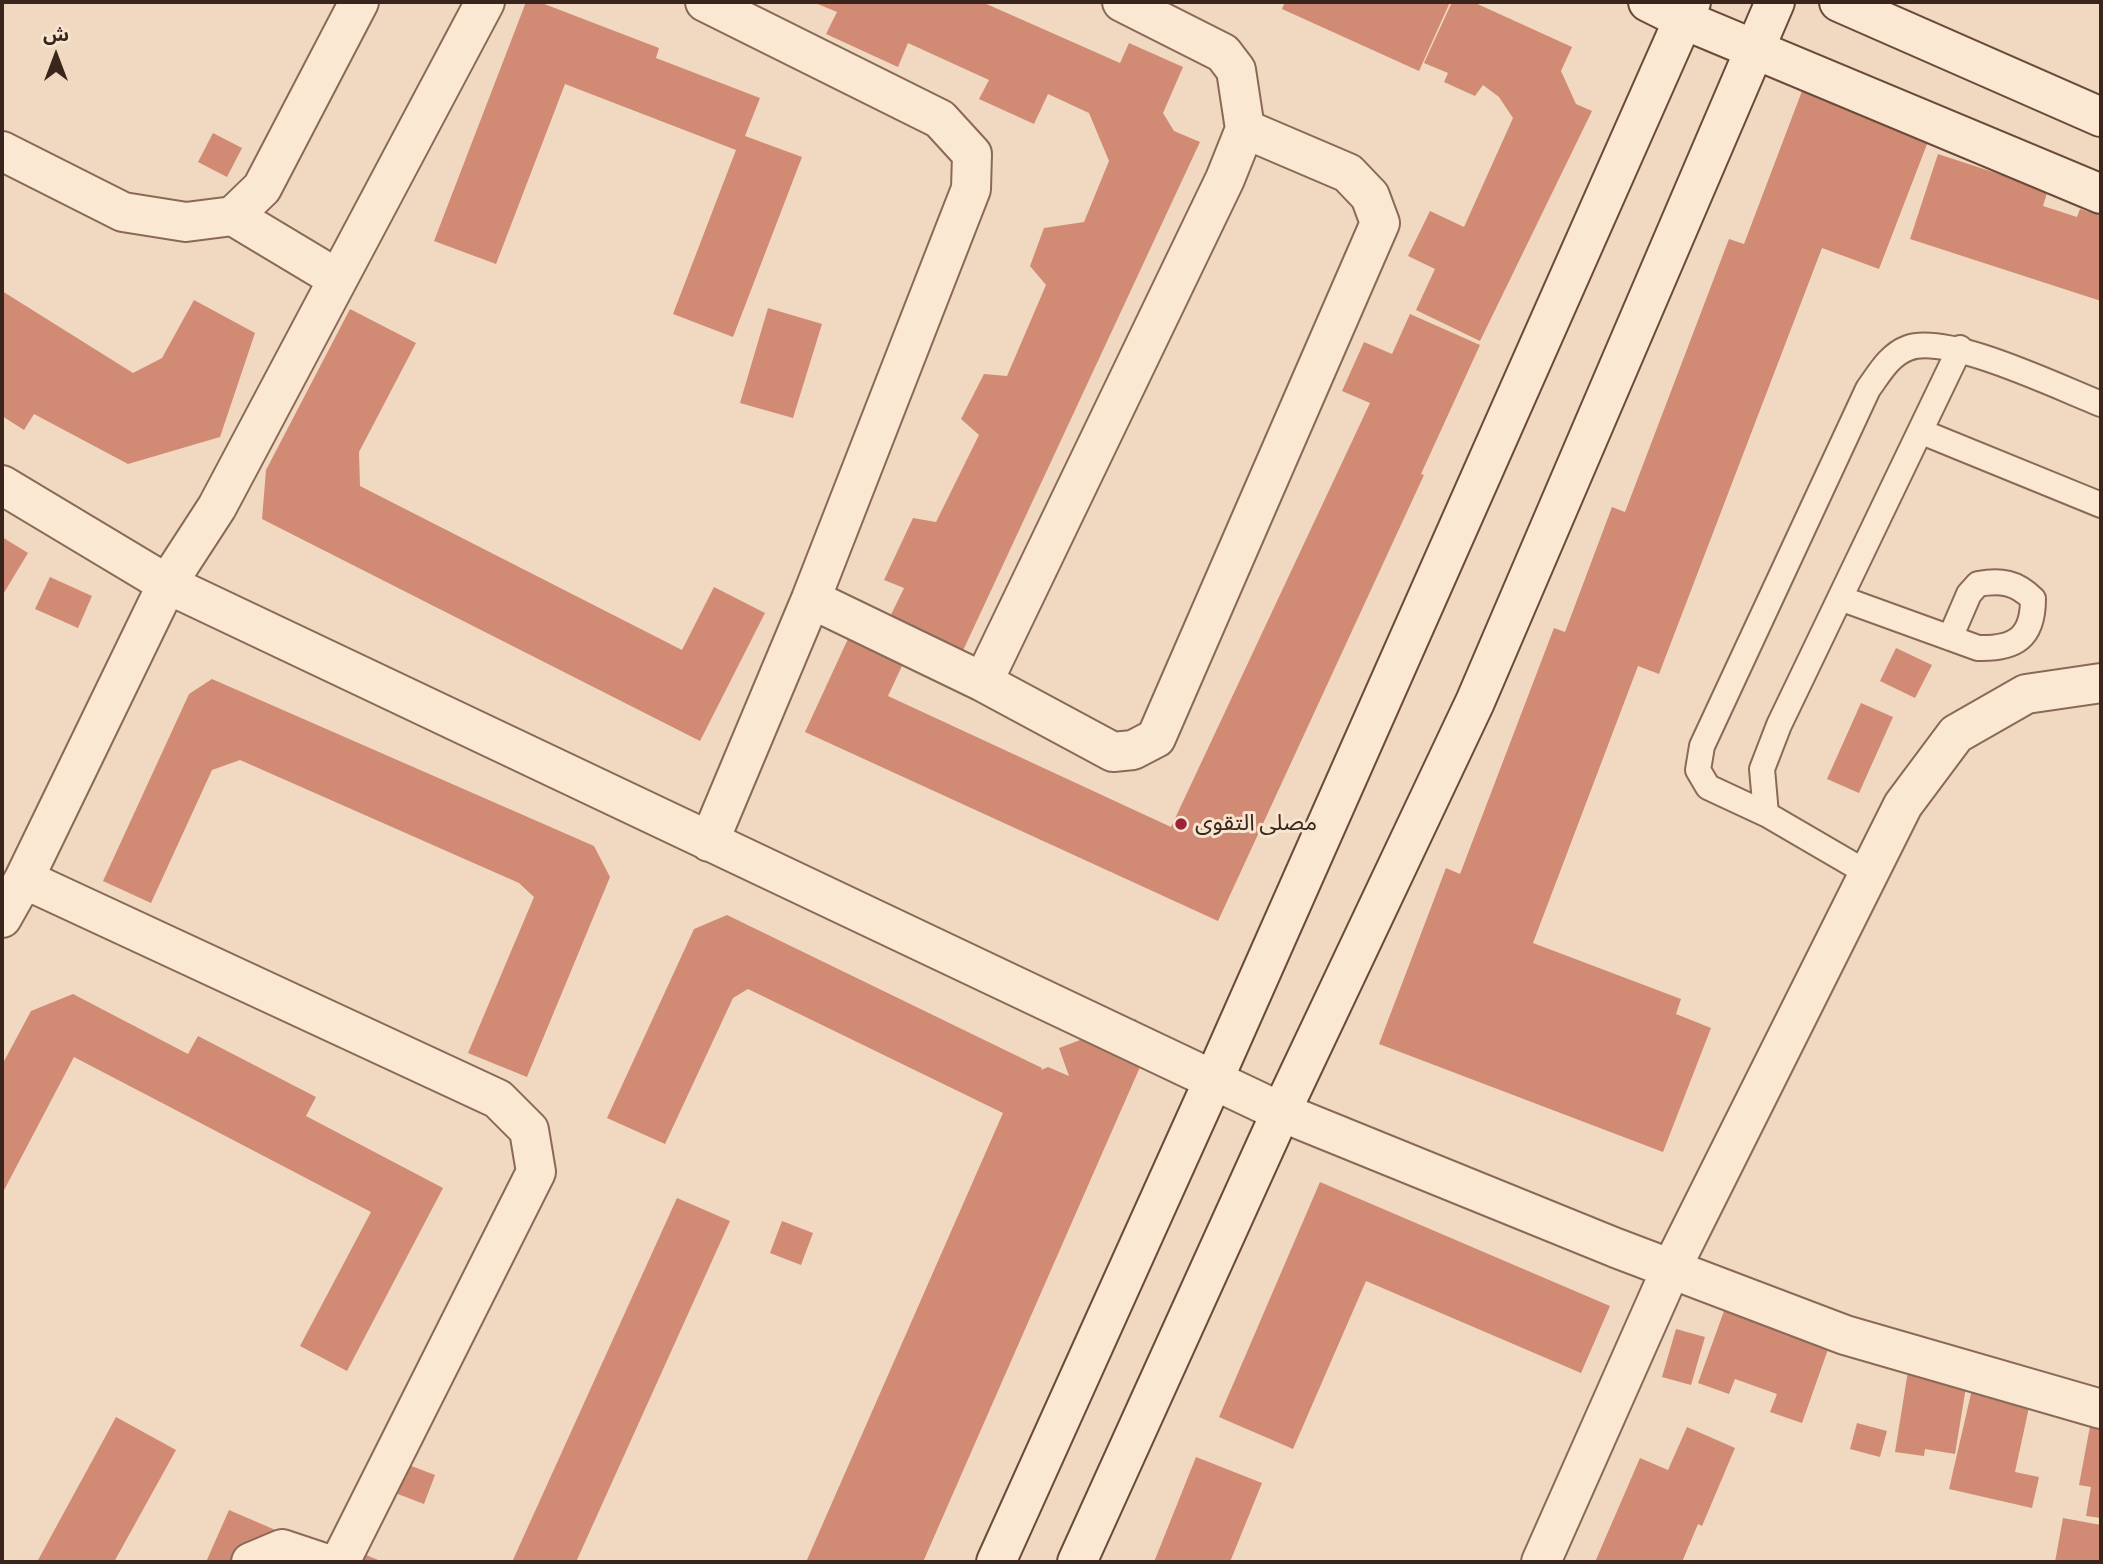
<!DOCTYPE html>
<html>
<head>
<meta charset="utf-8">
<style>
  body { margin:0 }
  #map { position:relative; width:2103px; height:1564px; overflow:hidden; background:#f0d9c0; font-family:Bitter,"Noto Sans Arabic",serif }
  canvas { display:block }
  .frame { position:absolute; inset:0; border:4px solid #39251c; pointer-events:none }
  .north { position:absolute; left:21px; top:21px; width:70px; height:70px; -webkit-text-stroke:5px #f7e5d0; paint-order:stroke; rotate:0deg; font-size:19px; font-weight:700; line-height:28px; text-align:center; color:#39251c }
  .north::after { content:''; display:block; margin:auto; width:24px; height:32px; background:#39251c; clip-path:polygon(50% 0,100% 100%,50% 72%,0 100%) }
</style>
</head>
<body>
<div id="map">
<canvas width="2103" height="1564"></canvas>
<div class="frame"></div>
<div class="north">ش</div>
</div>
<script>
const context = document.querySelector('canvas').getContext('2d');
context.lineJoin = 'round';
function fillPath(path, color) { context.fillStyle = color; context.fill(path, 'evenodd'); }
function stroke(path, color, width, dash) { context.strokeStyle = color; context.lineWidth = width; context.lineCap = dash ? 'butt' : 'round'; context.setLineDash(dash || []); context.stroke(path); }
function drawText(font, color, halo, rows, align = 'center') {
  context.font = font + ' Bitter,"Noto Sans Arabic",serif'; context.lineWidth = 6; context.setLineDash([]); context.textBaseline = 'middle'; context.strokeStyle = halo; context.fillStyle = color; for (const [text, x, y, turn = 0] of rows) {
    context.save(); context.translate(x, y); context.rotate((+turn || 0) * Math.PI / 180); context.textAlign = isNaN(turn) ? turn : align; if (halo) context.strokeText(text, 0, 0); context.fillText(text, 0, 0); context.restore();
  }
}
const building = new Path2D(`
  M 526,2 L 539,2 L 659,48 L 656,58 L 760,98 L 745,136 L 802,157 L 733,337 L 673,314 L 736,150 L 565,84 L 496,264 L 434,241 Z
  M 813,2 L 982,2 L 1120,63 L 1129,43 L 1183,67 L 1163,113 L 1174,131 L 1200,142 L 960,657 L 887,623 L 904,588 L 884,580 L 913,518 L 936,522 L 979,435 L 961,419 L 984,374 L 1007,376 L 1046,285 L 1030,266 L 1044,228 L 1084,222 L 1109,161 L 1089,113 L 1048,94 L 1034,124 L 979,99 L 989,80 L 908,43 L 898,67 L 826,34 L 837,12 Z
  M 1285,2 L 1450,2 L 1419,71 L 1282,9 Z
  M 1452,2 L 1473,2 L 1572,47 L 1561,71 L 1576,104 L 1592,111 L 1480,341 L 1416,310 L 1435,269 L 1408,256 L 1430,211 L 1464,227 L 1513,118 L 1499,97 L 1483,85 L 1475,96 L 1444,82 L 1448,73 L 1424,63 Z
  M 1802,91 L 1929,139 L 1879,269 L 1822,248 L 1659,674 L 1638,666 L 1533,943 L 1681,999 L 1676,1014 L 1711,1028 L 1663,1152 L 1379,1044 L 1446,868 L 1460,874 L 1554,628 L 1565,632 L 1612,507 L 1625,512 L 1729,239 L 1744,244 Z
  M 213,133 L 242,148 L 227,177 L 198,162 Z
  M 1938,154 L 2048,190 L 2043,206 L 2077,217 L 2080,209 L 2101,216 L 2101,301 L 1910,239 Z
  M 2,291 L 133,373 L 162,358 L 194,300 L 255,333 L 220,437 L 128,464 L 34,414 L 24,430 L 2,416 Z
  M 768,308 L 822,324 L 793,418 L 740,403 Z
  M 350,309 L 416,343 L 359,452 L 360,486 L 682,650 L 714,587 L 765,613 L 700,741 L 262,519 L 266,470 Z
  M 1410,314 L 1480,345 L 1421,474 L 1424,475 L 1218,921 L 805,732 L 853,628 L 908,653 L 888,696 L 1171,827 L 1370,403 L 1342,391 L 1364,342 L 1392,354 Z
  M 2,537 L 28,553 L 2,596 Z
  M 50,577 L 92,596 L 78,628 L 35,609 Z
  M 1896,648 L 1932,665 L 1915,698 L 1880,681 Z
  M 212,679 L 594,846 L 610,877 L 527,1077 L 468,1053 L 534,897 L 519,883 L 240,760 L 212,770 L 151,903 L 103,881 L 189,694 Z
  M 1861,703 L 1893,717 L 1859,793 L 1827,779 Z
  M 727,915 L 1042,1068 L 1041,1070 L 1048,1067 L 1069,1076 L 1059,1048 L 1136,1019 L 1147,1051 L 923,1562 L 806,1562 L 1003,1113 L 748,989 L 733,998 L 665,1144 L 607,1118 L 694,929 Z
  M 73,994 L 188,1054 L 198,1036 L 316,1097 L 306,1116 L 443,1188 L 347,1371 L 300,1346 L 371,1212 L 74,1057 L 2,1194 L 2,1065 L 31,1011 Z
  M 1320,1182 L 1610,1306 L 1581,1373 L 1366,1281 L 1293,1449 L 1219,1417 Z
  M 677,1198 L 730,1221 L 576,1562 L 512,1562 Z
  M 782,1221 L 813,1233 L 801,1265 L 770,1253 Z
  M 1728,1300 L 1832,1338 L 1802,1423 L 1770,1412 L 1777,1394 L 1735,1379 L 1729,1394 L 1698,1383 Z
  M 1676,1329 L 1705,1337 L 1691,1385 L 1662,1377 Z
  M 1908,1371 L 1967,1381 L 1955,1454 L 1925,1449 L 1924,1456 L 1895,1452 Z
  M 1973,1385 L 2031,1398 L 2015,1472 L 2039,1477 L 2032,1508 L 1949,1489 Z
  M 116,1417 L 176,1450 L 114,1562 L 37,1562 Z
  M 2091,1421 L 2101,1422 L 2101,1518 L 2086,1516 L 2091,1487 L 2079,1485 Z
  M 1857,1423 L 1887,1431 L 1880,1457 L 1850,1449 Z
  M 1687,1427 L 1735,1448 L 1702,1526 L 1698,1524 L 1682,1562 L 1595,1562 L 1640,1458 L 1668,1470 Z
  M 1196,1457 L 1262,1483 L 1230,1562 L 1154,1562 Z
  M 401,1462 L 435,1475 L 424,1504 L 390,1491 Z
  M 229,1510 L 329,1553 L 347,1547 L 383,1562 L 206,1562 Z
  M 2063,1518 L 2101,1525 L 2101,1562 L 2055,1562 Z`);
const lane = new Path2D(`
  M 1922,432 L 2101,505
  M 1840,598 L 1978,648 C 2015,649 2033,638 2033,599 C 2016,582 2001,580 1978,584 L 1969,594 L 1950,638
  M 1766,814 L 1708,787 L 1698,770 L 1702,746 L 1868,389 C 1879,374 1889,355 1908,348 C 1947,333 2060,388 2101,404
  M 1869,874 L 1766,814 L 1762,769 L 1779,725 L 1960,348`);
const street = new Path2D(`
  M 705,2 L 940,119 L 972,154 L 971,189 L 811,599 L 709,842
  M 2,151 L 123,212 L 186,222 L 233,216 L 262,188 L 359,2
  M 233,216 L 338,279
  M 2,485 L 167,584 L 1281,1112 L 1616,1248 L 1845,1335 L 2101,1409
  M 811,599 L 983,682 L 1113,752 L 1133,750 L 1156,738 L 1380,223 L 1370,196 L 1348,173 L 1245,129
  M 983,682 L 1225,179 L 1245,129 L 1236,70 L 1223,53 L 1122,2
  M 2,918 L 24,879
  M 251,1562 L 282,1549 L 321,1562
  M 340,1562 L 536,1172 L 529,1130 L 498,1099 L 24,879 L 167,584 L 217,507 L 485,2
  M 1541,1562 L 1671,1269 L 1903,805 L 1956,734 L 2026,694 L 2101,683`);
const secondary = new Path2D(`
  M 1648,2 L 1682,19 L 2101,194
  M 1839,2 L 2101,117
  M 996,1562 L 1213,1081 L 1691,2
  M 1077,1562 L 1281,1112 L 1475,702 L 1775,2`);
const markers = [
  [1181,824,7,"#9d233a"]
];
const poiNames = [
  ["مصلى التقوى",1195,824]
];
fillPath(building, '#d18a73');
stroke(lane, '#8a6957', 28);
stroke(street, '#8a6957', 42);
stroke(secondary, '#6c4a3a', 42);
stroke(lane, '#fbe8d3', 24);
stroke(street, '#fbe8d3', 38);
stroke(secondary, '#fbe8d3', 38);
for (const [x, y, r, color] of markers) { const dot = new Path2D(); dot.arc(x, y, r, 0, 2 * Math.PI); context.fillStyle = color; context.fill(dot); stroke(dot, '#f7e5d0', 2.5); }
drawText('23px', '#39251c', '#f7e5d0', poiNames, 'left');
</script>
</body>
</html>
